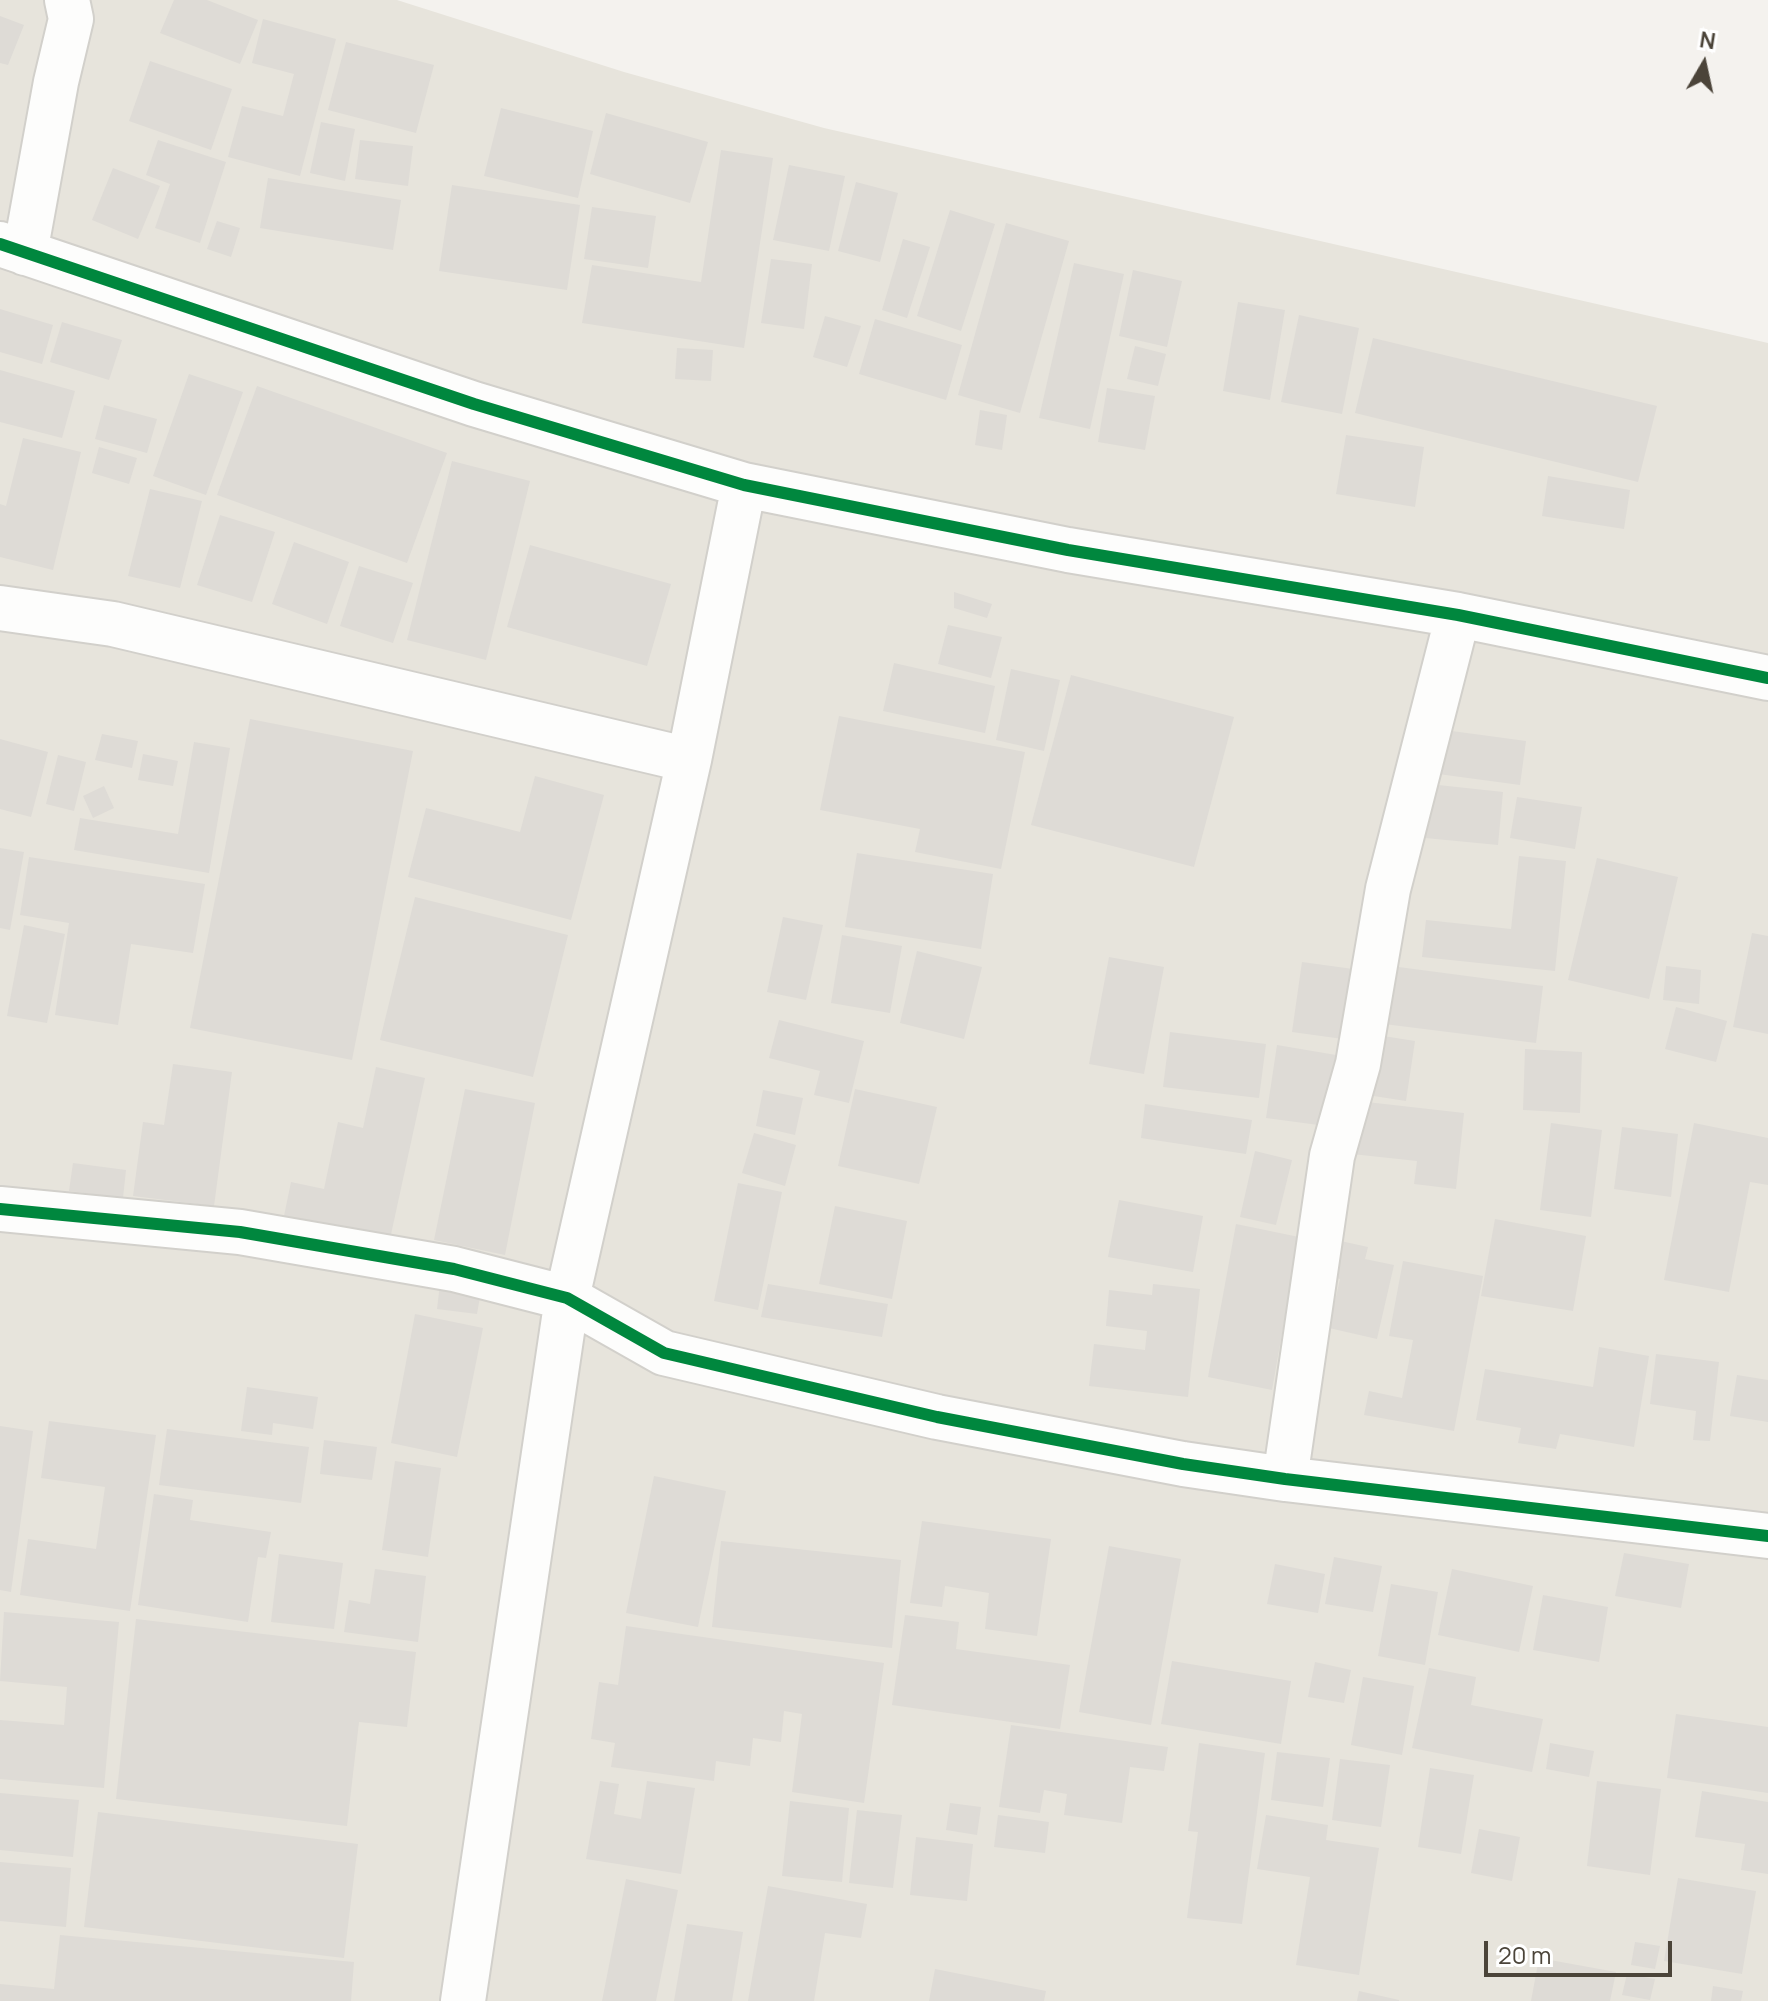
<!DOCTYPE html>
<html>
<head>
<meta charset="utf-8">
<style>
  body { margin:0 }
  #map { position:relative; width:1768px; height:2001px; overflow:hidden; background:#f4f2ee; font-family:Manrope,sans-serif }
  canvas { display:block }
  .north { position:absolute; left:1664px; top:24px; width:80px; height:80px; -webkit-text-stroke:6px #fff; paint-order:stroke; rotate:9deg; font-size:22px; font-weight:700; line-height:32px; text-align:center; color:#4b4439 }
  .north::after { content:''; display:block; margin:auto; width:28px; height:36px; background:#4b4439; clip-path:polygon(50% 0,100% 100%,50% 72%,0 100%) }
  .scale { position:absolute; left:1484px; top:1941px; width:188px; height:36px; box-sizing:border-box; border:4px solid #4b4439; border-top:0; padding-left:10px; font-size:24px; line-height:28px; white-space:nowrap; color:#4b4439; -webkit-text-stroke:6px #fff; paint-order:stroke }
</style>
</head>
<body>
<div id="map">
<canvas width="1768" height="2001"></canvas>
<div class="north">N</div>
<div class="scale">20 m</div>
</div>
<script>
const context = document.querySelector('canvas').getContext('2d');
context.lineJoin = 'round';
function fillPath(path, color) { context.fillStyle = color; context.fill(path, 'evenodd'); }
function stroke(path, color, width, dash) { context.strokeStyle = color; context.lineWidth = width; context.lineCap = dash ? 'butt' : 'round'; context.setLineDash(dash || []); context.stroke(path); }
const residential = new Path2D(`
  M 0,0 L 397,0 L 624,72 L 824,128 L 1768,343 L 1768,2001 L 0,2001 Z`);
const building = new Path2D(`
  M 174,0 L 207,0 L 258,20 L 240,64 L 160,33 Z
  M 0,16 L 24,25 L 8,65 L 0,63 Z
  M 263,19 L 336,39 L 300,176 L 228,157 L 242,106 L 283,116 L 294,74 L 252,63 Z
  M 346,42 L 434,65 L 416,133 L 328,110 Z
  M 150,61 L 232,89 L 211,150 L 129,121 Z
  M 501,108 L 593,131 L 578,198 L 484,176 Z
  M 606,113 L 708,142 L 690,203 L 590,174 Z
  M 321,122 L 355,129 L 345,181 L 310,173 Z
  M 158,140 L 226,162 L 200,243 L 155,228 L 170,184 L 146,175 Z
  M 360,140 L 413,146 L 408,186 L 355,179 Z
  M 721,150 L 773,158 L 744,348 L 582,323 L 592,265 L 701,282 Z
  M 789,165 L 845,176 L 829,251 L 773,240 Z
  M 113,168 L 160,186 L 138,239 L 92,220 Z
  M 268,178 L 401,200 L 393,250 L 260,228 Z
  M 856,182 L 898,193 L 880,262 L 838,251 Z
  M 452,185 L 580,205 L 567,290 L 439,271 Z
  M 592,207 L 656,216 L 648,268 L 584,259 Z
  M 950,210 L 995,224 L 961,331 L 917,316 Z
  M 217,221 L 240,228 L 231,257 L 207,249 Z
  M 1006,223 L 1069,241 L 1020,413 L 958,395 Z
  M 903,239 L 930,247 L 907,318 L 882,310 Z
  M 771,259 L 812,264 L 804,329 L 761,323 Z
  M 1074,263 L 1124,274 L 1090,429 L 1039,418 Z
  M 1133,270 L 1182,281 L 1167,347 L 1119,336 Z
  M 1238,302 L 1285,310 L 1270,400 L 1223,391 Z
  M 0,309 L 53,325 L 42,364 L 0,352 Z
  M 1299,315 L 1359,328 L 1342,414 L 1281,402 Z
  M 825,316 L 861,326 L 847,367 L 813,357 Z
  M 875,319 L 962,345 L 946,400 L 859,374 Z
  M 62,322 L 122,340 L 109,380 L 50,362 Z
  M 1373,338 L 1657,406 L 1638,482 L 1355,413 Z
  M 1135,346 L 1166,354 L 1158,386 L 1127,379 Z
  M 677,348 L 713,350 L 711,381 L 675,379 Z
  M 0,370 L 75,391 L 62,438 L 0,422 Z
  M 189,374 L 243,392 L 206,495 L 153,476 Z
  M 257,386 L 447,453 L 407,563 L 217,495 Z
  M 1107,388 L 1155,396 L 1145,450 L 1098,442 Z
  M 104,405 L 157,419 L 147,453 L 95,439 Z
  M 980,410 L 1007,415 L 1002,450 L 975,445 Z
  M 1346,435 L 1424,447 L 1415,507 L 1336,494 Z
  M 23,438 L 81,452 L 53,570 L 0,557 L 0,504 L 6,506 Z
  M 99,447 L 137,458 L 129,484 L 92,473 Z
  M 452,461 L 530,481 L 486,660 L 407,640 Z
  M 1548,476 L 1630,490 L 1624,529 L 1542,516 Z
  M 150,489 L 202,501 L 180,588 L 128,576 Z
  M 220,515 L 275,532 L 252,602 L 197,585 Z
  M 294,542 L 349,562 L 327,624 L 272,604 Z
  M 530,545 L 671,584 L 647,666 L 507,627 Z
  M 359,566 L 413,583 L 393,643 L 340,626 Z
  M 954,592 L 992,604 L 987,618 L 954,608 Z
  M 948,625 L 1002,637 L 991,678 L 938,664 Z
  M 894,663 L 995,686 L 985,733 L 883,711 Z
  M 1011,669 L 1060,680 L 1044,751 L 996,740 Z
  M 1071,675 L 1234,717 L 1194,867 L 1031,825 Z
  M 839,716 L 1025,752 L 1001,869 L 915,852 L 920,829 L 820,810 Z
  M 250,719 L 413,751 L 352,1060 L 190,1028 Z
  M 1437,729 L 1526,741 L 1520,785 L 1431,773 Z
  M 102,734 L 138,741 L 132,768 L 95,760 Z
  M 0,739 L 48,752 L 31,817 L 0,809 Z
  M 194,742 L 230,748 L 209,873 L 74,850 L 80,818 L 178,834 Z
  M 143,754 L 178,761 L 173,786 L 138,780 Z
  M 58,755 L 86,762 L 74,811 L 46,804 Z
  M 535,776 L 604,795 L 571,920 L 408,877 L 426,808 L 520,832 Z
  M 1420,783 L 1503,792 L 1498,845 L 1415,837 Z
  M 104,786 L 114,808 L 93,818 L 83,796 Z
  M 1517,797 L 1582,807 L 1575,849 L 1510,838 Z
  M 0,848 L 24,852 L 10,930 L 0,928 Z
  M 857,853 L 993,874 L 981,949 L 845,927 Z
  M 1519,856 L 1566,861 L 1555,971 L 1422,957 L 1426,920 L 1511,929 Z
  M 29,857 L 205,884 L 193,953 L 131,944 L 118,1025 L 55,1015 L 69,923 L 20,915 Z
  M 1597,858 L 1678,877 L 1649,999 L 1568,980 Z
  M 415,897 L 568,935 L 533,1077 L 380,1040 Z
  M 783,917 L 823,925 L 806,1000 L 767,992 Z
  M 24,925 L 65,934 L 47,1023 L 7,1016 Z
  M 1752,933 L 1768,936 L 1768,1034 L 1733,1027 Z
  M 842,935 L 902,946 L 890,1013 L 831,1003 Z
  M 917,951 L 982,967 L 964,1039 L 900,1023 Z
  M 1109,957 L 1164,967 L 1144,1074 L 1089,1064 Z
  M 1302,962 L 1353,969 L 1343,1039 L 1292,1032 Z
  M 1391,966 L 1543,986 L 1536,1043 L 1384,1024 Z
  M 1666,966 L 1701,970 L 1699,1004 L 1663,1000 Z
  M 1676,1007 L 1727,1021 L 1716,1062 L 1665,1049 Z
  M 779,1020 L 864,1041 L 849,1103 L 814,1095 L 820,1071 L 769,1058 Z
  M 1170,1032 L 1266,1044 L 1259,1098 L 1163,1087 Z
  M 1377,1035 L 1415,1041 L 1406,1101 L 1367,1095 Z
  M 1277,1045 L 1336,1055 L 1326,1126 L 1266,1118 Z
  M 1525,1049 L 1582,1052 L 1580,1113 L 1523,1110 Z
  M 173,1064 L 232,1072 L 214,1206 L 133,1196 L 143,1122 L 164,1125 Z
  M 376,1067 L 425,1078 L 390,1239 L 284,1216 L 291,1182 L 324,1189 L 338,1122 L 363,1128 Z
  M 465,1089 L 535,1103 L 505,1255 L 434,1240 Z
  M 855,1089 L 937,1107 L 919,1184 L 838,1166 Z
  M 763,1090 L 803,1098 L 795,1135 L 756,1126 Z
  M 1358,1101 L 1464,1113 L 1456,1189 L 1414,1184 L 1417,1161 L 1352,1154 Z
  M 1145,1104 L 1252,1120 L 1246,1154 L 1141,1138 Z
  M 1551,1123 L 1602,1130 L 1591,1217 L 1540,1210 Z
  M 1694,1123 L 1768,1138 L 1768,1185 L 1750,1182 L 1729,1292 L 1664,1280 Z
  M 1622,1127 L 1678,1134 L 1671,1197 L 1614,1189 Z
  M 754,1133 L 796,1145 L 785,1186 L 742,1173 Z
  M 1255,1151 L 1292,1160 L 1276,1225 L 1240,1217 Z
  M 73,1163 L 126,1170 L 123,1198 L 69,1191 Z
  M 738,1183 L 782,1192 L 758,1310 L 714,1301 Z
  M 1119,1200 L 1203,1216 L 1193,1272 L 1108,1257 Z
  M 835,1206 L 907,1221 L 892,1299 L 819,1284 Z
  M 1495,1219 L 1586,1236 L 1573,1311 L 1481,1296 Z
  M 1236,1224 L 1299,1237 L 1272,1390 L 1208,1377 Z
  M 1336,1240 L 1368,1247 L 1365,1259 L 1394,1265 L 1377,1339 L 1329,1328 L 1340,1279 L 1329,1276 Z
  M 1403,1261 L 1483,1276 L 1454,1431 L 1364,1415 L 1369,1391 L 1402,1398 L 1413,1340 L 1389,1336 Z
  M 440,1284 L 481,1291 L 477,1314 L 437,1309 Z
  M 768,1284 L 888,1304 L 882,1337 L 761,1317 Z
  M 1153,1284 L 1200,1289 L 1188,1397 L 1089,1386 L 1094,1344 L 1145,1350 L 1147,1331 L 1106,1326 L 1109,1290 L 1152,1295 Z
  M 415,1314 L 483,1328 L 457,1457 L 391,1443 Z
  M 1599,1347 L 1649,1356 L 1634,1447 L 1560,1434 L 1556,1449 L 1518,1443 L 1521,1428 L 1476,1420 L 1485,1369 L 1593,1387 Z
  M 1656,1354 L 1719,1362 L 1710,1441 L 1693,1440 L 1696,1411 L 1650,1404 Z
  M 1737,1375 L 1768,1380 L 1768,1422 L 1730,1416 Z
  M 247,1387 L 318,1397 L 313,1429 L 273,1423 L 272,1435 L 241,1431 Z
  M 49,1421 L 156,1435 L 130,1611 L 20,1595 L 28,1539 L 96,1549 L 105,1487 L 41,1478 Z
  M 0,1426 L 33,1431 L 11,1592 L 0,1590 Z
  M 167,1429 L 309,1447 L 301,1503 L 159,1485 Z
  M 324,1440 L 377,1447 L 372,1480 L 320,1474 Z
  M 395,1461 L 441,1468 L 428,1557 L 382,1550 Z
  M 654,1476 L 726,1491 L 698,1627 L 626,1613 Z
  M 154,1494 L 193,1500 L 190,1520 L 271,1532 L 266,1558 L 258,1557 L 248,1622 L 138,1605 Z
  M 922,1521 L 1051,1539 L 1037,1636 L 985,1629 L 989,1593 L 945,1586 L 942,1607 L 910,1603 Z
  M 721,1541 L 901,1560 L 892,1648 L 712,1627 Z
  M 1109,1546 L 1181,1559 L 1151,1725 L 1079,1712 Z
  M 1624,1553 L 1689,1564 L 1681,1608 L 1615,1596 Z
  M 279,1554 L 343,1563 L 334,1629 L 271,1622 Z
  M 1334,1557 L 1382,1566 L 1373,1612 L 1325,1604 Z
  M 1275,1564 L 1325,1574 L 1318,1613 L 1267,1604 Z
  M 375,1569 L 426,1576 L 418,1642 L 344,1632 L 349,1600 L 370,1604 Z
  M 1452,1569 L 1533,1586 L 1519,1652 L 1438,1635 Z
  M 1391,1584 L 1438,1592 L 1425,1665 L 1378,1656 Z
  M 1543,1595 L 1608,1607 L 1599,1662 L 1533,1650 Z
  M 4,1612 L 119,1622 L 104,1788 L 0,1779 L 0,1720 L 64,1725 L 67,1687 L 0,1681 Z
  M 905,1615 L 959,1622 L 956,1649 L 1070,1665 L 1060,1729 L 892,1705 Z
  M 136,1619 L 416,1652 L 407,1727 L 359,1722 L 347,1826 L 116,1799 Z
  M 626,1626 L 884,1663 L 864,1803 L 792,1792 L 802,1714 L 784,1711 L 781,1742 L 753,1738 L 750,1766 L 716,1761 L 714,1781 L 611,1767 L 615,1743 L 591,1739 L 599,1682 L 618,1685 Z
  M 1172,1661 L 1291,1681 L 1281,1744 L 1161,1724 Z
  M 1315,1662 L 1351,1670 L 1344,1703 L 1308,1697 Z
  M 1429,1668 L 1476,1677 L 1471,1705 L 1543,1719 L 1532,1772 L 1412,1748 Z
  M 1363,1677 L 1414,1686 L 1402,1755 L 1351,1745 Z
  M 1676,1714 L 1768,1727 L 1768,1793 L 1667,1778 Z
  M 1011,1725 L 1168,1747 L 1164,1771 L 1130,1767 L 1122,1823 L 1064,1815 L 1067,1794 L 1044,1790 L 1040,1813 L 999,1807 Z
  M 1199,1743 L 1265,1753 L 1242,1924 L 1187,1918 L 1198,1832 L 1188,1831 Z
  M 1550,1743 L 1594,1751 L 1589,1777 L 1546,1769 Z
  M 1277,1752 L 1330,1758 L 1323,1807 L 1271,1800 Z
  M 1340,1759 L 1390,1765 L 1381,1827 L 1332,1820 Z
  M 1430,1768 L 1474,1775 L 1461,1854 L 1418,1847 Z
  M 600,1781 L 619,1784 L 614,1814 L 641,1819 L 647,1781 L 695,1788 L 681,1874 L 586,1859 Z
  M 1597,1781 L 1661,1789 L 1650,1875 L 1587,1866 Z
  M 1702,1791 L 1768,1802 L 1768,1874 L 1741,1870 L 1745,1844 L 1695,1837 Z
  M 0,1793 L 79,1800 L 73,1857 L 0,1850 Z
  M 790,1801 L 849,1808 L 842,1882 L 782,1876 Z
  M 950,1803 L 981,1807 L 977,1835 L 946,1830 Z
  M 857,1810 L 902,1815 L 893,1888 L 849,1883 Z
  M 98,1812 L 358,1844 L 344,1958 L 84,1927 Z
  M 998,1815 L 1049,1822 L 1045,1853 L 994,1847 Z
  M 1266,1815 L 1328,1825 L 1326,1840 L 1379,1848 L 1359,1975 L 1296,1965 L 1310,1877 L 1257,1869 Z
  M 1479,1829 L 1520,1837 L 1512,1881 L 1471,1873 Z
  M 916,1837 L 973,1844 L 967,1901 L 910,1895 Z
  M 0,1862 L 71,1868 L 66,1927 L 0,1921 Z
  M 1678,1878 L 1756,1891 L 1742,1974 L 1664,1961 Z
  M 626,1879 L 678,1890 L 656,2001 L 602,2001 Z
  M 768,1886 L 867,1904 L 861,1938 L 825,1933 L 814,2001 L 748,2001 Z
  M 687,1924 L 743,1932 L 732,2001 L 674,2001 Z
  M 60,1935 L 354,1962 L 351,2001 L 0,2001 L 0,1984 L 54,1989 Z
  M 1635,1942 L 1660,1946 L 1655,1969 L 1631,1965 Z
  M 1539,1958 L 1616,1972 L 1610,2001 L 1531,2001 Z
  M 935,1969 L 1046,1991 L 1044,2001 L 929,2001 Z
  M 1627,1974 L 1655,1979 L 1650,2000 L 1622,1995 Z
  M 1713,1986 L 1743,1991 L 1741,2001 L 1711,2001 Z
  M 1359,1991 L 1399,2000 L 1399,2001 L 1357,2001 Z`);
const minor = new Path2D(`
  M 0,244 L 474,404 L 744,485 L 1068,550 L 1458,615 L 1768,678
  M 25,253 L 56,82 L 71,19 L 67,0
  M 0,608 L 113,624 L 689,760
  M 0,1209 L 240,1232 L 454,1269 L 567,1298 L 664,1353 L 937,1417 L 1183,1464 L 1285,1479 L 1768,1536
  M 1285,1479 L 1332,1156 L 1358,1064 L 1388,889 L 1458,615
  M 463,2001 L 567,1298 L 689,760 L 744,485`);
const cycleway = new Path2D(`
  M 0,244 L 474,404 L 744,485 L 1068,550 L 1458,615 L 1768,678
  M 0,1209 L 240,1232 L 454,1269 L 567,1298 L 664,1353 L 937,1417 L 1183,1464 L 1285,1479 L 1768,1536`);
fillPath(residential, '#e7e4dc');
fillPath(building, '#dedbd6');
stroke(minor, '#d2d0cb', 48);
stroke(minor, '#fdfdfc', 44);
stroke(cycleway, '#00873e', 12);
</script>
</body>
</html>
